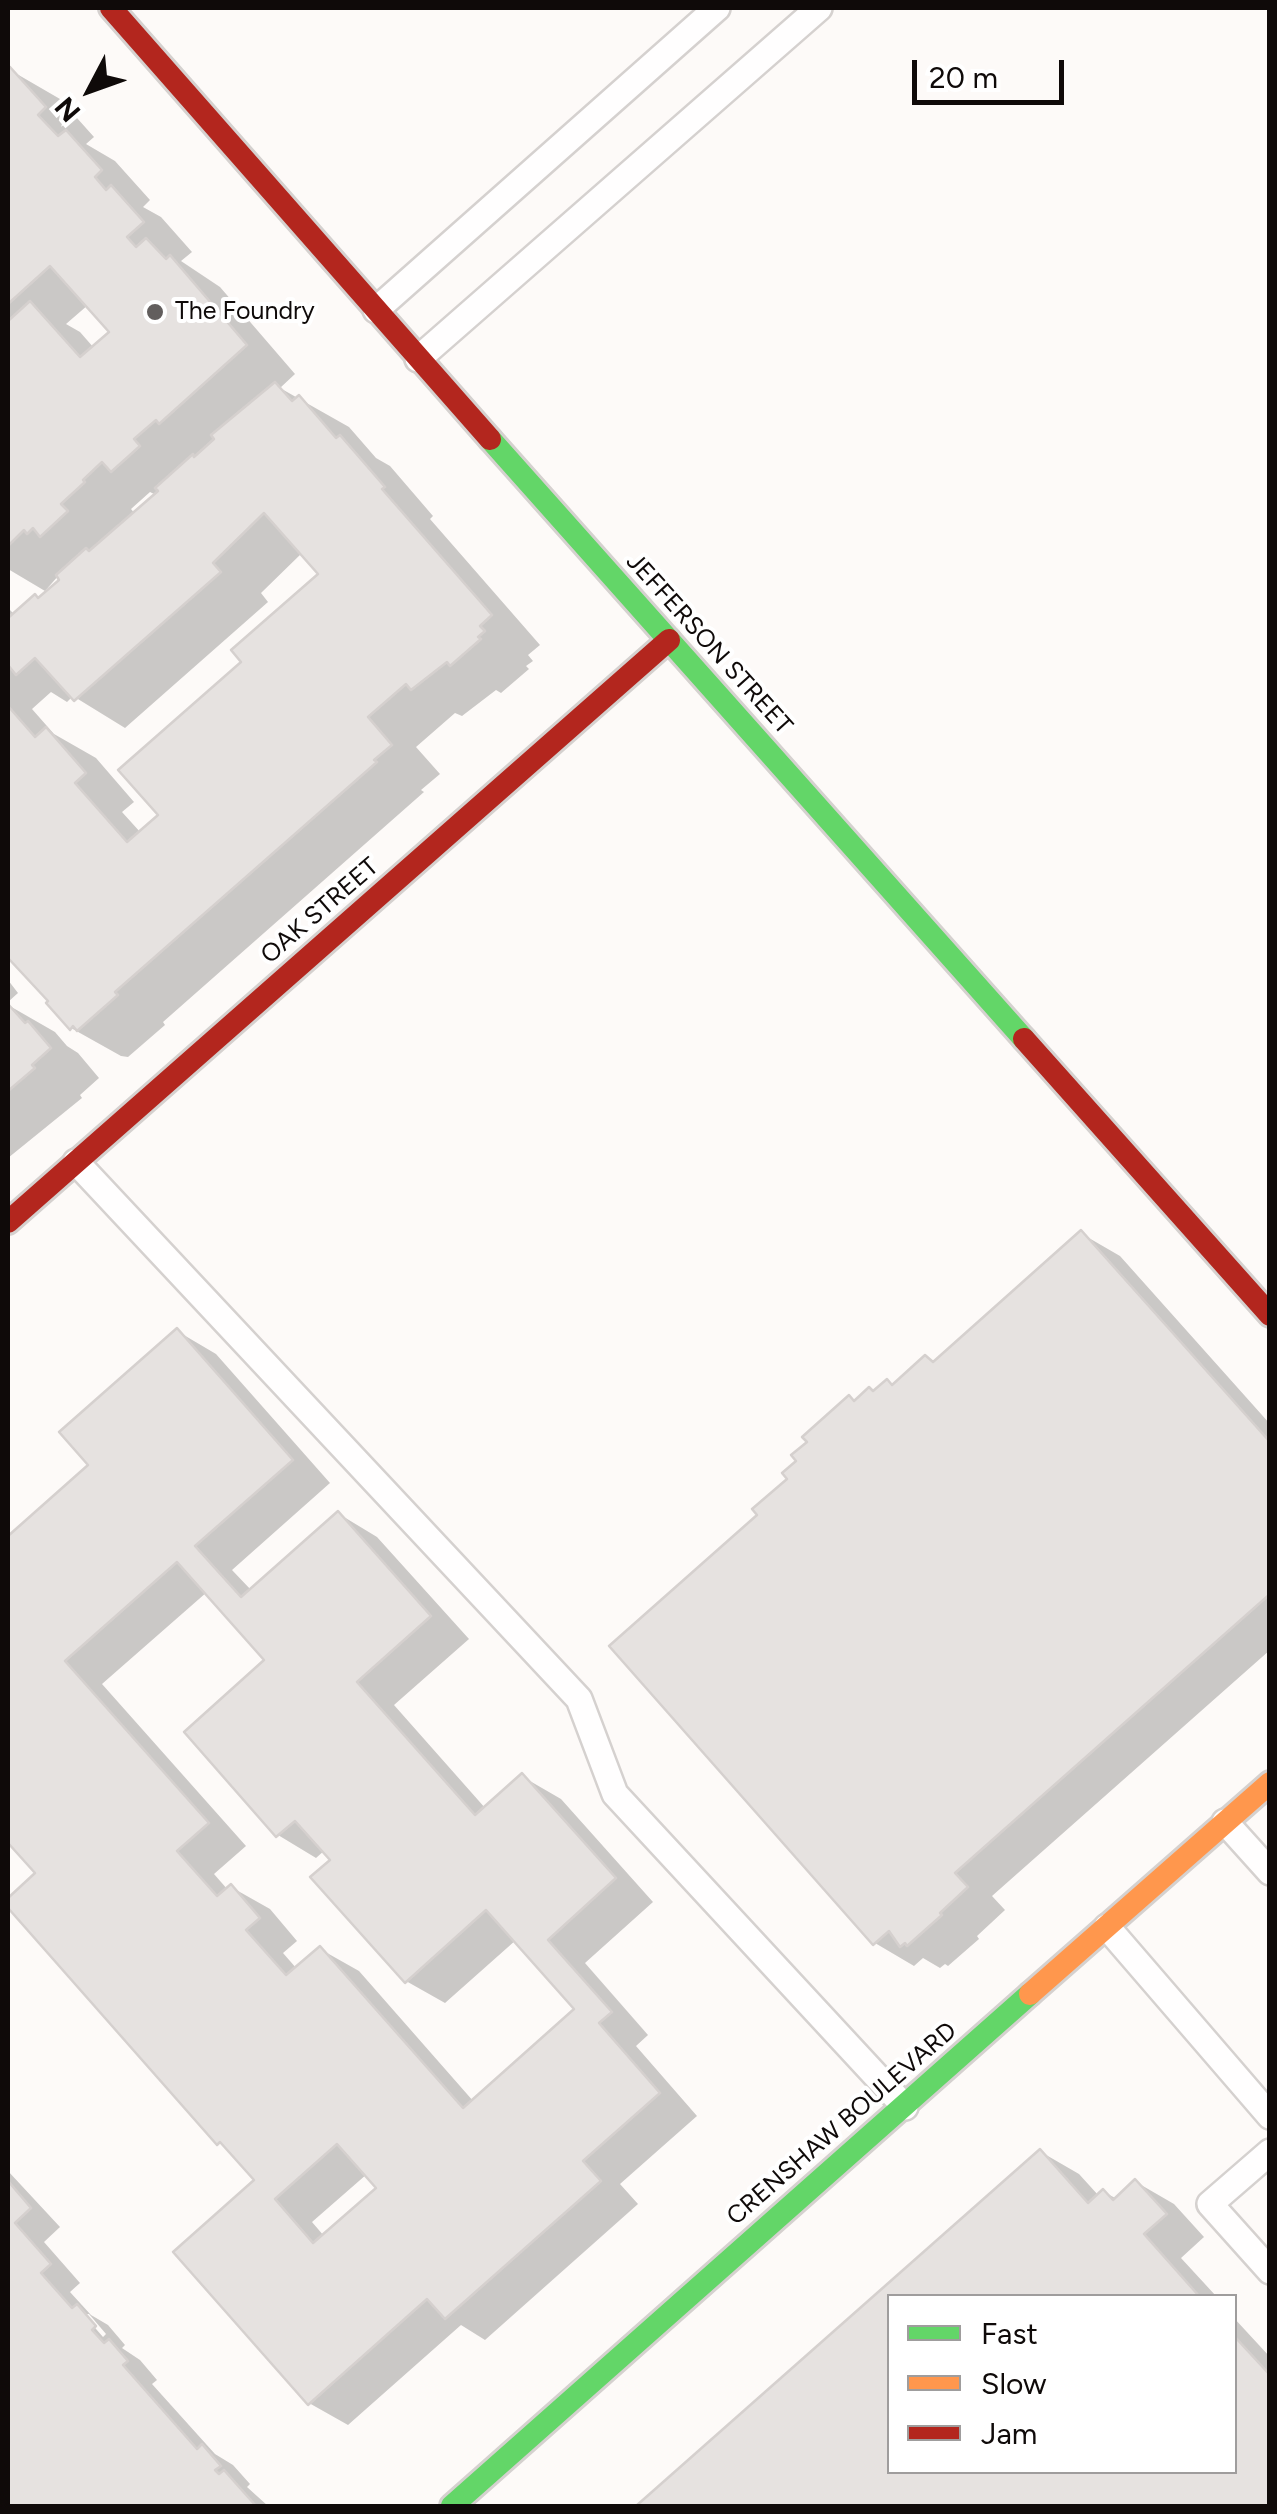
<!DOCTYPE html>
<html>
<head>
<meta charset="utf-8">
<style>
  body { margin:0 }
  #map { position:relative; width:1277px; height:2514px; overflow:hidden; background:#fdfaf8; font-family:Figtree,sans-serif }
  canvas { display:block }
  .frame { position:absolute; inset:0; border:10px solid #0f0a09; pointer-events:none }
  .legend { position:absolute; left:887px; top:2294px; width:350px; height:180px; box-sizing:border-box; background:#fff; border:2px solid #9f9d9d; margin:0; padding:12px 18px; list-style:none; font-size:30px; color:#0f0a09 }
  .legend li { display:flex; align-items:center; gap:20px; height:50px }
  .legend b { width:50px; border:2px solid #9f9d9d }
  .north { position:absolute; left:40px; top:40px; width:100px; height:100px; -webkit-text-stroke:8px #fff; paint-order:stroke; rotate:229deg; font-size:28px; font-weight:700; line-height:40px; text-align:center; color:#0f0a09 }
  .north::after { content:''; display:block; margin:auto; width:35px; height:45px; background:#0f0a09; clip-path:polygon(50% 0,100% 100%,50% 72%,0 100%) }
  .scale { position:absolute; left:912px; top:60px; width:152px; height:45px; box-sizing:border-box; border:5px solid #0f0a09; border-top:0; padding-left:12px; font-size:30px; line-height:35px; white-space:nowrap; color:#0f0a09; -webkit-text-stroke:8px #fff; paint-order:stroke }
</style>
</head>
<body>
<div id="map">
<canvas width="1277" height="2514"></canvas>
<div class="frame"></div>
<ul class="legend">
<li><b style="height:12px;background:#63d668"></b>Fast</li>
<li><b style="height:12px;background:#ff974d"></b>Slow</li>
<li><b style="height:12px;background:#b3261e"></b>Jam</li>
</ul>
<div class="north">N</div>
<div class="scale">20 m</div>
</div>
<script>
const context = document.querySelector('canvas').getContext('2d');
context.lineJoin = 'round';
function fillPath(path, color) { context.fillStyle = color; context.fill(path, 'evenodd'); }
function stroke(path, color, width, dash) { context.strokeStyle = color; context.lineWidth = width; context.lineCap = dash ? 'butt' : 'round'; context.setLineDash(dash || []); context.stroke(path); }
function drawText(font, color, halo, rows, align = 'center') {
  context.font = font + ' Figtree,sans-serif'; context.lineWidth = 8; context.setLineDash([]); context.textBaseline = 'middle'; context.strokeStyle = halo; context.fillStyle = color; for (const [text, x, y, turn = 0] of rows) {
    context.save(); context.translate(x, y); context.rotate((+turn || 0) * Math.PI / 180); context.textAlign = isNaN(turn) ? turn : align; if (halo) context.strokeText(text, 0, 0); context.fillText(text, 0, 0); context.restore();
  }
}
const shadow = new Path2D(`
  M 10,70 L 60,99 L 94,137 L 86,144 L 115,161 L 150,200 L 143,207 L 161,217 L 192,252 L 181,261 L 220,287 L 295,374 L 280,388 L 349,427 L 376,458 L 390,466 L 433,516 L 430,519 L 540,645 L 528,655 L 533,661 L 526,666 L 529,669 L 501,693 L 496,690 L 462,716 L 455,713 L 416,747 L 440,774 L 421,790 L 424,792 L 163,1022 L 165,1025 L 128,1057 L 121,1056 L 71,1028 L 8,952 L 8,608 L 15,615 L 40,600 L 63,580 L 59,575 L 45,591 L 8,569 L 8,73 ZM 88,305 L 112,332 L 94,348 L 80,332 L 66,324 ZM 150,492 L 156,495 L 135,514 L 131,509 ZM 302,553 L 321,574 L 244,662 L 161,815 L 141,833 L 122,812 L 134,802 L 96,758 L 54,734 L 32,709 L 51,692 L 67,702 L 73,696 L 125,728 L 268,602 L 261,593 Z
  M 8,980 L 18,993 L 8,1002 Z
  M 8,1005 L 55,1032 L 67,1046 L 78,1053 L 99,1078 L 80,1095 L 82,1098 L 8,1158 Z
  M 1082,1234 L 1120,1256 L 1270,1424 L 1270,1650 L 992,1896 L 1005,1910 L 977,1936 L 979,1939 L 948,1966 L 945,1964 L 940,1968 L 923,1958 L 914,1966 L 875,1943 L 761,1515 L 850,1398 L 856,1402 L 887,1382 L 894,1386 L 926,1358 L 936,1363 Z
  M 177,1331 L 216,1354 L 330,1483 L 232,1570 L 252,1591 L 339,1514 L 377,1537 L 469,1639 L 394,1705 L 486,1809 L 523,1777 L 561,1799 L 653,1902 L 585,1963 L 648,2035 L 636,2046 L 697,2116 L 620,2184 L 638,2204 L 485,2340 L 461,2325 L 348,2425 L 309,2403 L 258,2181 L 231,2150 L 219,2143 L 8,1904 L 38,1873 L 8,1839 L 8,1539 L 91,1465 ZM 207,1592 L 268,1661 L 278,1835 L 316,1858 L 325,1850 L 334,1860 L 406,1981 L 445,2003 L 516,1940 L 578,2010 L 474,2102 L 359,1971 L 320,1949 L 297,1969 L 283,1953 L 297,1941 L 270,1909 L 231,1887 L 228,1890 L 214,1874 L 246,1846 L 102,1684 ZM 367,2174 L 379,2188 L 324,2236 L 312,2222 Z
  M 1041,2152 L 1079,2174 L 1099,2196 L 1104,2192 L 1117,2199 L 1136,2182 L 1174,2204 L 1204,2237 L 1181,2258 L 1216,2296 L 890,2296 L 890,2472 L 1234,2472 L 1234,2318 L 1270,2357 L 1270,2506 L 640,2506 Z
  M 8,2171 L 60,2227 L 44,2242 L 80,2283 L 70,2292 L 91,2315 L 108,2325 L 125,2345 L 122,2348 L 140,2360 L 157,2380 L 152,2384 L 215,2454 L 233,2465 L 250,2484 L 247,2487 L 268,2506 L 8,2506 ZM 83,2314 L 89,2314 L 106,2334 L 103,2337 Z`);
const building = new Path2D(`
  M 10,67 L 46,107 L 38,115 L 58,136 L 66,130 L 102,170 L 95,177 L 106,190 L 111,185 L 144,222 L 127,237 L 136,247 L 146,238 L 166,259 L 170,255 L 247,345 L 159,424 L 156,420 L 134,439 L 140,446 L 111,472 L 102,462 L 83,480 L 85,482 L 61,504 L 68,511 L 40,537 L 33,528 L 27,534 L 24,530 L 8,546 L 8,321 L 30,301 L 80,357 L 109,332 L 50,266 L 8,304 L 8,69 Z
  M 275,382 L 292,401 L 299,395 L 336,438 L 340,435 L 385,487 L 382,489 L 492,615 L 480,626 L 485,631 L 478,637 L 481,639 L 450,666 L 447,662 L 411,690 L 406,684 L 368,717 L 392,745 L 374,760 L 377,762 L 115,992 L 118,995 L 77,1031 L 73,1026 L 70,1030 L 46,1003 L 48,1001 L 8,958 L 8,706 L 35,737 L 46,727 L 86,773 L 75,783 L 127,842 L 158,815 L 118,770 L 241,662 L 231,650 L 318,574 L 264,513 L 213,563 L 221,572 L 74,701 L 35,658 L 16,675 L 8,665 L 8,618 L 35,594 L 38,598 L 59,580 L 56,575 L 86,548 L 89,551 L 158,491 L 155,488 L 193,454 L 194,457 L 214,439 L 211,435 Z
  M 8,1004 L 25,1023 L 28,1021 L 51,1048 L 32,1065 L 35,1068 L 8,1091 Z
  M 1081,1230 L 1270,1442 L 1270,1594 L 955,1873 L 968,1887 L 940,1913 L 942,1915 L 907,1946 L 905,1943 L 900,1947 L 889,1931 L 873,1945 L 609,1646 L 757,1515 L 752,1509 L 787,1479 L 782,1473 L 796,1461 L 791,1455 L 807,1442 L 802,1437 L 849,1395 L 854,1401 L 869,1387 L 873,1391 L 887,1379 L 892,1385 L 925,1355 L 933,1362 Z
  M 177,1328 L 293,1460 L 195,1546 L 241,1597 L 338,1511 L 431,1616 L 357,1682 L 475,1815 L 522,1773 L 616,1878 L 548,1940 L 612,2012 L 599,2023 L 660,2093 L 583,2161 L 601,2181 L 445,2319 L 427,2299 L 308,2405 L 173,2252 L 254,2180 L 220,2142 L 217,2145 L 8,1908 L 8,1898 L 35,1873 L 8,1843 L 8,1536 L 88,1465 L 59,1432 ZM 177,1562 L 264,1660 L 184,1732 L 276,1837 L 295,1821 L 330,1860 L 310,1877 L 405,1983 L 486,1910 L 574,2009 L 463,2108 L 320,1946 L 286,1975 L 246,1930 L 260,1918 L 231,1884 L 217,1896 L 177,1851 L 209,1823 L 65,1661 ZM 337,2144 L 376,2188 L 313,2243 L 275,2199 Z
  M 1040,2149 L 1088,2203 L 1103,2189 L 1113,2200 L 1135,2179 L 1167,2214 L 1144,2234 L 1199,2296 L 890,2296 L 890,2472 L 1234,2472 L 1234,2336 L 1270,2375 L 1270,2506 L 636,2506 Z
  M 8,2181 L 31,2208 L 15,2223 L 51,2264 L 41,2273 L 72,2308 L 77,2304 L 96,2326 L 92,2330 L 104,2343 L 109,2339 L 128,2361 L 123,2365 L 197,2449 L 202,2444 L 221,2466 L 215,2470 L 219,2474 L 224,2470 L 256,2506 L 8,2506 Z`);
const lane = new Path2D(`
  M 376,310 L 717,8
  M 418,359 L 819,8
  M 76,1162 L 579,1699 L 615,1794 L 905,2107
  M 1225,1822 L 1270,1872
  M 1107,1927 L 1270,2116
  M 1270,2152 L 1210,2204 L 1270,2271`);
const fast = new Path2D(`
  M 490,439 L 1024,1039
  M 452,2506 L 1030,1994`);
const slow = new Path2D(`
  M 1030,1994 L 1270,1783`);
const jam = new Path2D(`
  M 111,8 L 490,439
  M 1024,1039 L 1270,1315
  M 8,1222 L 669,640`);
const markers = [
  [155,312,10,"#625e5d"]
];
const poiNames = [
  ["The Foundry",175,312]
];
const streetNames = [
  ["JEFFERSON STREET",709,644,48],
  ["OAK STREET",320,911,-41],
  ["CRENSHAW BOULEVARD",842,2124,-41]
];
fillPath(shadow, '#0003');
fillPath(building, '#e6e2e0');
stroke(building, '#d5d0ce', 2.5);
stroke(lane, '#d5d1cf', 30);
stroke(fast, '#d5d1cf', 28);
stroke(slow, '#d5d1cf', 28);
stroke(jam, '#d5d1cf', 28);
stroke(lane, '#fffefe', 25);
stroke(fast, '#63d668', 22);
stroke(slow, '#ff974d', 22);
stroke(jam, '#b3261e', 22);
for (const [x, y, r, color] of markers) { const dot = new Path2D(); dot.arc(x, y, r, 0, 2 * Math.PI); context.fillStyle = color; context.fill(dot); stroke(dot, '#fff', 4); }
drawText('25px', '#0f0a09', '#fff', poiNames, 'left');
drawText('25px', '#0f0a09', '#fff', streetNames);
</script>
</body>
</html>
